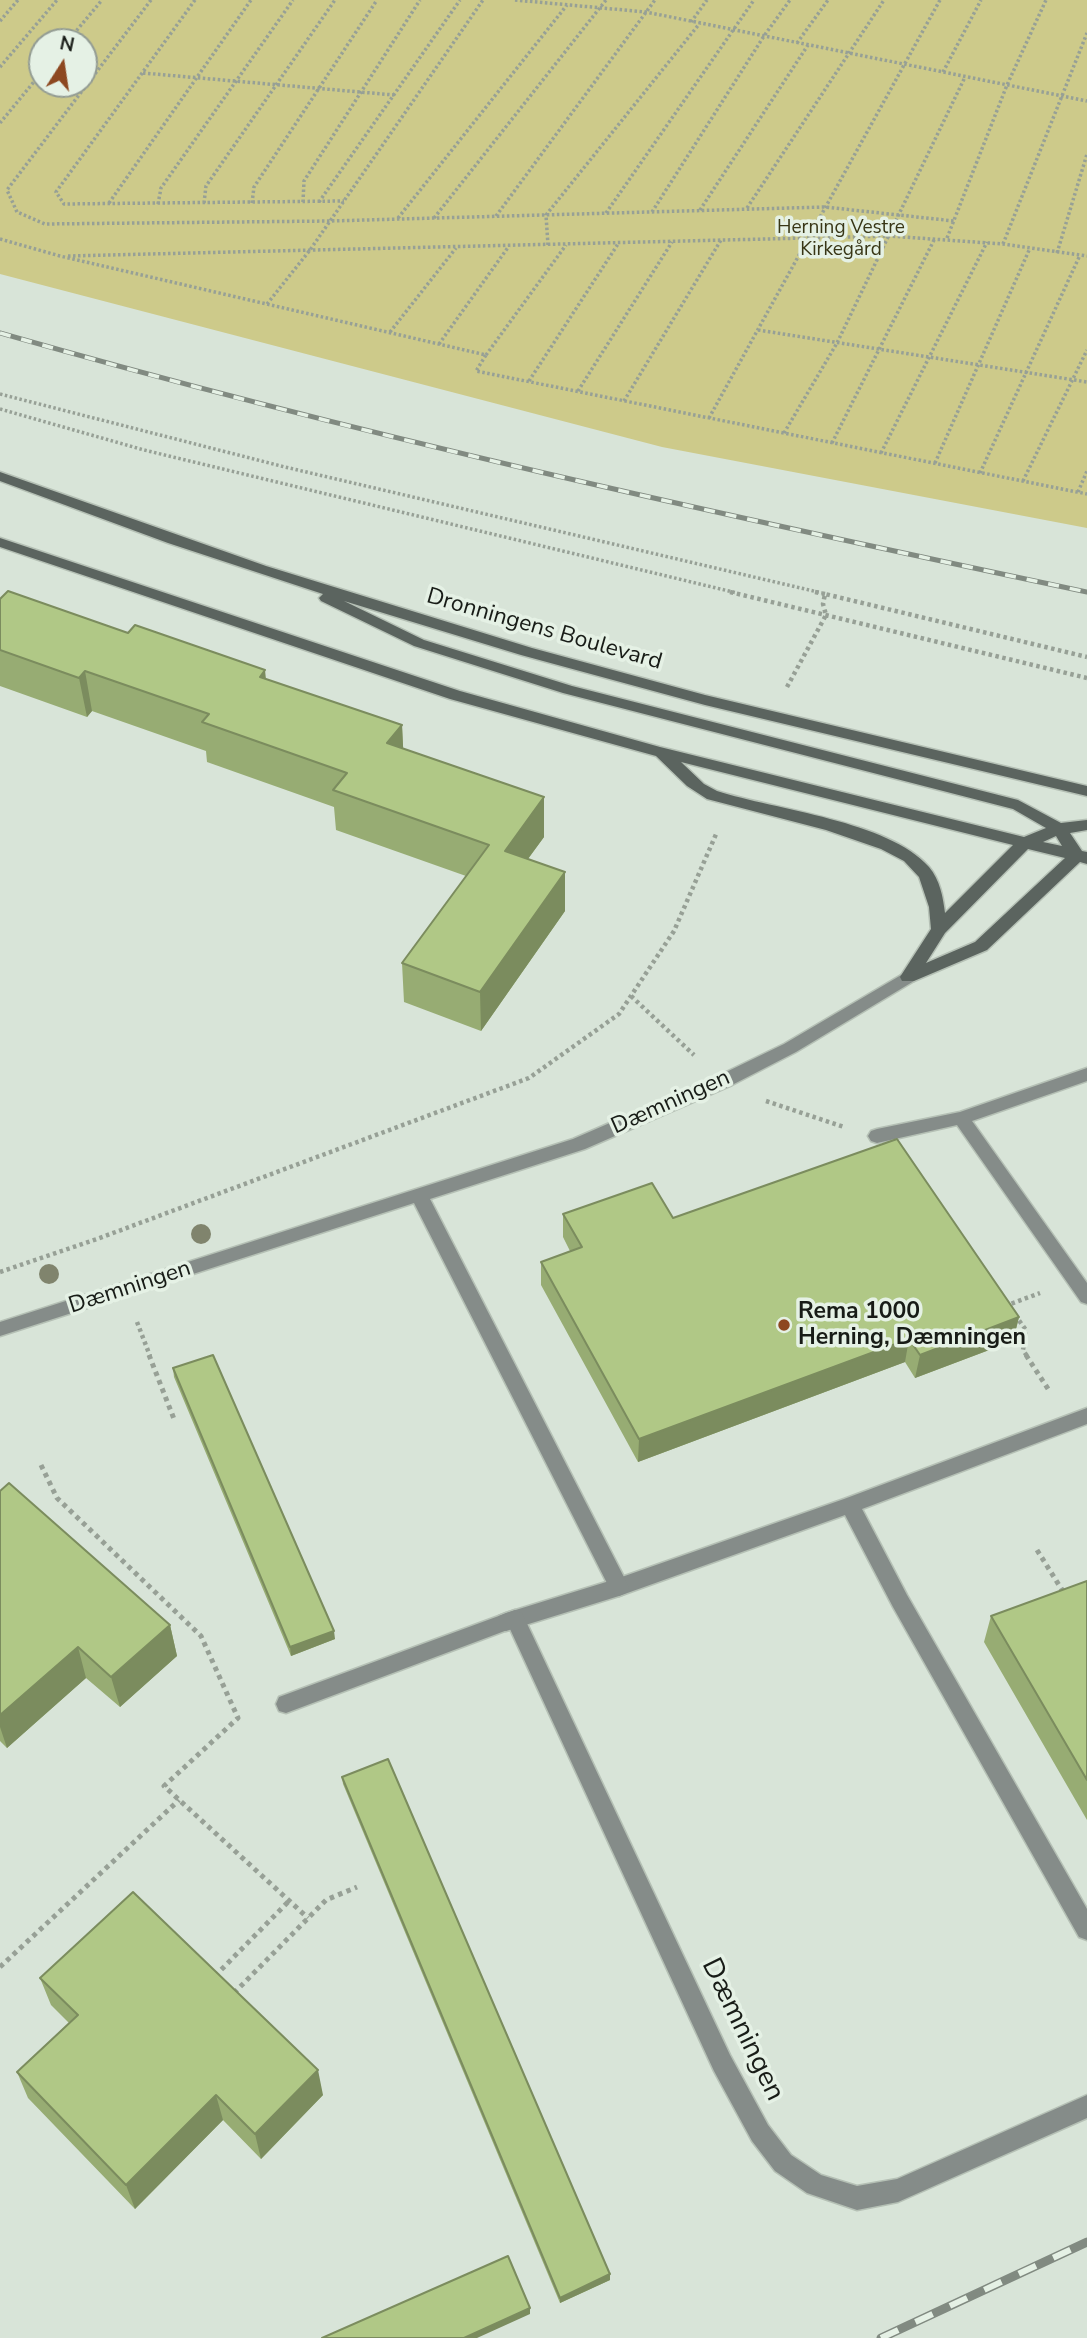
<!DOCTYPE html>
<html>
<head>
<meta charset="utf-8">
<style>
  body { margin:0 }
  #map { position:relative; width:1087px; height:2338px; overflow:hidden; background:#d8e4d8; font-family:"Nunito Sans",sans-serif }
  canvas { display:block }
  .north { position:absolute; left:28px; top:28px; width:70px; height:70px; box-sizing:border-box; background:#e5f1e5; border:2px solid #939c93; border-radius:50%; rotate:12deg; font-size:19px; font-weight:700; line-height:28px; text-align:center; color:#181c17 }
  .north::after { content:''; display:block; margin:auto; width:24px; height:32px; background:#8d4820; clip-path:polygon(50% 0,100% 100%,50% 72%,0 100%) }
</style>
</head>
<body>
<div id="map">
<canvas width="1087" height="2338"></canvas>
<div class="north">N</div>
</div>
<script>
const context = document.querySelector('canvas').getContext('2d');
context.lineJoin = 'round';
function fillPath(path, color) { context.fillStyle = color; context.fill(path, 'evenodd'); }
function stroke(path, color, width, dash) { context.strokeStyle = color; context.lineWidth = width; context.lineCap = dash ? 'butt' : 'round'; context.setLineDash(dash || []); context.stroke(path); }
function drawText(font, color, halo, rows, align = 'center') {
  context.font = font + ' "Nunito Sans",sans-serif'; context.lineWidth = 7; context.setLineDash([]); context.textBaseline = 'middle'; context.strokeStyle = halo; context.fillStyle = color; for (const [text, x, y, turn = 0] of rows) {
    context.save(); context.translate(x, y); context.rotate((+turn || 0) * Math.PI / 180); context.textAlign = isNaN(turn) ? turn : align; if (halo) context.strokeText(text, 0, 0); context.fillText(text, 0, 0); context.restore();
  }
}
const green = new Path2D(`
  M 0,0 L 1087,0 L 1087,528 L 662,447 L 0,274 ZM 42,42 L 84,42 L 84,84 L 42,84 Z`);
const pathFar2 = new Path2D(`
  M 151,0 L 7,190 L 17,212 L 45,224 L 330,221 L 825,207 L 954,221
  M 195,0 L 56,192 L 64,204 L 344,201
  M 515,0 L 646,12 L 1087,101
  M 0,21 L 18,0
  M 691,22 L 707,0
  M 67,42 L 102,0
  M 797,43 L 828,0
  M 0,67 L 57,0
  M 943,72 L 981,0
  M 143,73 L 394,95
  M 0,123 L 42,72
  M 303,202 L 304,181 L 420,0
  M 319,202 L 460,0
  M 109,203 L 251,0
  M 204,203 L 206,186 L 335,0
  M 252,203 L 254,187 L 377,0
  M 158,204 L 161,188 L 293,0
  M 747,208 L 884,0
  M 700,210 L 808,45
  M 652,212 L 764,36 L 790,0
  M 606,213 L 754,0
  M 496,216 L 655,0
  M 398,218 L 567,5
  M 434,218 L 606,0
  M 947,238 L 1007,85 L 1046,0
  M 0,239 L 60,256 L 486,355 L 476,371 L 1087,494
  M 1003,244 L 1087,33
  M 548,245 L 546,215 L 700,23
  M 1057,253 L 1087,154
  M 68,256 L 889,236 L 1003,244 L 1087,256
  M 267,304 L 310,250 L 483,0
  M 758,330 L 1087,382
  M 390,332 L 456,248
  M 439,344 L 509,246
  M 486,355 L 566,245
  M 529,381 L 618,244
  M 578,391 L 672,242
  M 0,394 L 285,467 L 822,593
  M 624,401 L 721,240
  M 0,409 L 144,450 L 737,593
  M 709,418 L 940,0
  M 784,433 L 837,343 L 965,77
  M 832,443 L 935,238
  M 881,453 L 987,242
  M 935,463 L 1030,248
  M 980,473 L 1080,255
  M 1023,481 L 1087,350
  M 1078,492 L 1087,471`);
const pathFar1 = new Path2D(`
  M 730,592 L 1087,678
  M 815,592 L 825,594
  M 787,687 L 826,615 L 823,604 L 825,594 L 1087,657
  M 631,996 L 694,1055
  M 766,1101 L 844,1127
  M 0,1272 L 97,1239 L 529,1078 L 619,1014 L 674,931 L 717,832
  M 1005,1306 L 1040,1293
  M 1015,1315 L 1026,1330 L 1023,1350 L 1027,1356
  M 137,1322 L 150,1356`);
const path = new Path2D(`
  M 149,1355 L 174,1419
  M 1026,1355 L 1050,1392
  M 41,1465 L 57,1498 L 201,1636 L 238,1718 L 164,1786 L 308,1918
  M 1037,1550 L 1064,1593
  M 0,1967 L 179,1800
  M 215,1976 L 288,1902
  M 234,1993 L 326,1900 L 357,1887`);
const service = new Path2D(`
  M 1087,1068 L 1087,1081 L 972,1121 L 1087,1283 L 1087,1304 L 1081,1302 L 957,1125 L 877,1143 L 871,1141 L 868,1136 L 871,1131 L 877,1129 L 960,1112 Z
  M 1087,1408 L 1087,1424 L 862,1509 L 907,1595 L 1087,1909 L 1087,1940 L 1079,1937 L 893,1607 L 845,1515 L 619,1596 L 506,1631 L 499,1628 L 496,1622 L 499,1616 L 506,1613 L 619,1578 L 844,1499 Z`);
const minor = new Path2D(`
  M 908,971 L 916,977 L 914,981 L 796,1052 L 732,1085 L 585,1149 L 430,1199 L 626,1581 L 629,1587 L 626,1593 L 619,1596 L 612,1593 L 414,1203 L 0,1336 L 0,1322 L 573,1139 L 720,1075 L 784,1044 Z
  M 515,1610 L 522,1613 L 730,2055 L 768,2125 L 791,2155 L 821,2175 L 857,2186 L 897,2179 L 1087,2095 L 1087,2118 L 898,2202 L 857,2210 L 807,2193 L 775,2171 L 752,2141 L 714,2071 L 510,1629 L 286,1713 L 279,1711 L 276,1704 L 279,1697 Z`);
const secondary = new Path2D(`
  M 0,472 L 266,566 L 532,648 L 705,695 L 1087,786 L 1087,796 L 705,705 L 521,655 L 344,601 L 424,640 L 572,686 L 1018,800 L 1061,823 L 1087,820 L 1087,830 L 1070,833 L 1082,851 L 1087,852 L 1087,864 L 1080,862 L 987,950 L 914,981 L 902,981 L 900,977 L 931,929 L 929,907 L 919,877 L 904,861 L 881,849 L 826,830 L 707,799 L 687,786 L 656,756 L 450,699 L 0,547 L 0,538 L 460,691 L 660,747 L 1024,837 L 1046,828 L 1013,809 L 563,693 L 414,646 L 321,601 L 319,598 L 323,594 L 168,543 L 0,481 ZM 681,762 L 1013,845 L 945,913 C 943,897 940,880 929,867 C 889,821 776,810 717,791 L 704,784 ZM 1056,836 L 1062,846 L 1043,842 ZM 1028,849 L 1065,858 L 975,942 L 926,963 L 945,933 Z`);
const railFar1 = new Path2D(`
  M 0,333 C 359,436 722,515 1087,592`);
const rail = new Path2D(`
  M 881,2338 L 1087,2242`);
const trees = [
  [201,1234],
  [49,1274]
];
const wall = new Path2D(`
  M 0,599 L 128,633 L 402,725 L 403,749 L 544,837 L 528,859 L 565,872 L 565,911 L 481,1031 L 404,1002 L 402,963 L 466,876 L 336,830 L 334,807 L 207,762 L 206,751 L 92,711 L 87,717 L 0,686 Z
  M 563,1214 L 673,1218 L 1019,1317 L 1013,1341 L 915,1378 L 905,1362 L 638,1462 L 541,1285 L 541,1262 L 570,1251 L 563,1237 Z
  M 173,1368 L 335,1639 L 291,1656 L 174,1377 Z
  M 0,1491 L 170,1625 L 177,1656 L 120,1707 L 86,1678 L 7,1748 L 0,1741 Z
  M 1087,1581 L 1087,1820 L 984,1642 L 991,1616 Z
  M 342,1777 L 610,2274 L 610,2280 L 560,2303 L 343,1784 Z
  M 40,1978 L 323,2095 L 261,2159 L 223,2120 L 135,2209 L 28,2098 L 17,2072 L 69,2023 L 51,2005 Z`);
const shadedWall = new Path2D(`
  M 265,670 L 269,709 L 260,677 Z
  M 85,671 L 92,711 L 87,717 L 79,678 Z
  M 402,725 L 404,765 L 387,743 Z
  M 544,797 L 544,837 L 505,890 L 505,851 Z
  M 565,872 L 565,911 L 481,1031 L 480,992 Z
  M 1019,1317 L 1013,1341 L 915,1378 L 920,1355 Z
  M 909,1339 L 905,1362 L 638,1462 L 639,1439 Z
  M 170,1625 L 177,1656 L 120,1707 L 111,1677 Z
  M 334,1631 L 335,1639 L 291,1656 L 290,1647 Z
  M 78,1647 L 86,1678 L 7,1748 L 0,1727 L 0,1715 Z
  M 318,2070 L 323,2095 L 261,2159 L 255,2134 Z
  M 216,2095 L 223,2120 L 135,2209 L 126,2185 Z
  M 610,2274 L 610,2280 L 560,2303 L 560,2298 Z
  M 530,2308 L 530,2314 L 477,2338 L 464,2338 Z`);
const building = new Path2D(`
  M 8,591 L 128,633 L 135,625 L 265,670 L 260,677 L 402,725 L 387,743 L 544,797 L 505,851 L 565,872 L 480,992 L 402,963 L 489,845 L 333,790 L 347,773 L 202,722 L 209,714 L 85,671 L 79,678 L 0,650 L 0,599 Z
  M 897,1139 L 1019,1317 L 920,1355 L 909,1339 L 639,1439 L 541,1262 L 582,1247 L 563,1214 L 652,1183 L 673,1218 Z
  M 213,1355 L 334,1631 L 290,1647 L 173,1368 Z
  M 9,1483 L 170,1625 L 111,1677 L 78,1647 L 0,1715 L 0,1491 Z
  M 1087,1581 L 1087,1780 L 991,1616 Z
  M 388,1759 L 609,2272 L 610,2274 L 560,2298 L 342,1777 Z
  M 133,1892 L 318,2070 L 255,2134 L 216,2095 L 126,2185 L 17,2072 L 78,2015 L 40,1978 Z
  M 508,2256 L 530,2308 L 464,2338 L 322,2338 Z`);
const markers = [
  [784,1325,7,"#8d4820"]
];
const farParknames = [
  ["Herning Vestre",841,228],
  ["Kirkegård",841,250]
];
const streetNames = [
  ["Dronningens Boulevard",544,630,16],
  ["Dæmningen",671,1103,-24],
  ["Dæmningen",130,1288,-18]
];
const poiNames = [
  ["Rema 1000",798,1312],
  ["Herning, Dæmningen",798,1338]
];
const nearStreetnames = [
  ["Dæmningen",742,2030,64]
];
fillPath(green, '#cdca8a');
stroke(service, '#b5c0b5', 3);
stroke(minor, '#b5c0b5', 3);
stroke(secondary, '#b5c0b5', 3);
stroke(pathFar2, '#97a096', 3.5, [2.5, 2.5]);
stroke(pathFar1, '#97a096', 4.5, [3.5, 3.5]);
stroke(path, '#97a096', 5, [4.5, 4.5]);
fillPath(service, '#858c89');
fillPath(minor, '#858c89');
fillPath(secondary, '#5b645f');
stroke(railFar1, '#818a81', 5);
stroke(rail, '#818a81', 9);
stroke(railFar1, '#e5f1e5', 3.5, [11]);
stroke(rail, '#e5f1e5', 6, [19]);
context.fillStyle = '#80846d';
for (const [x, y] of trees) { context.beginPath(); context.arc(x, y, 10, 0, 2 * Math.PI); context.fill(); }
fillPath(wall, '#97ac73');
fillPath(shadedWall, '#7b8c5e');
fillPath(building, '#b0c886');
stroke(building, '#7b8c5e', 2);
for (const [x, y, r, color] of markers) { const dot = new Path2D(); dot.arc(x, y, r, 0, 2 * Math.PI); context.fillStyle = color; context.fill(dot); stroke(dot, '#e5f1e5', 2.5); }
drawText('19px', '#383616', '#e5f1e5', farParknames);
drawText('23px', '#181c17', '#e5f1e5', streetNames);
drawText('bold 23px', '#181c17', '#e5f1e5', poiNames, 'left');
drawText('28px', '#181c17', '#e5f1e5', nearStreetnames);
</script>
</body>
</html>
